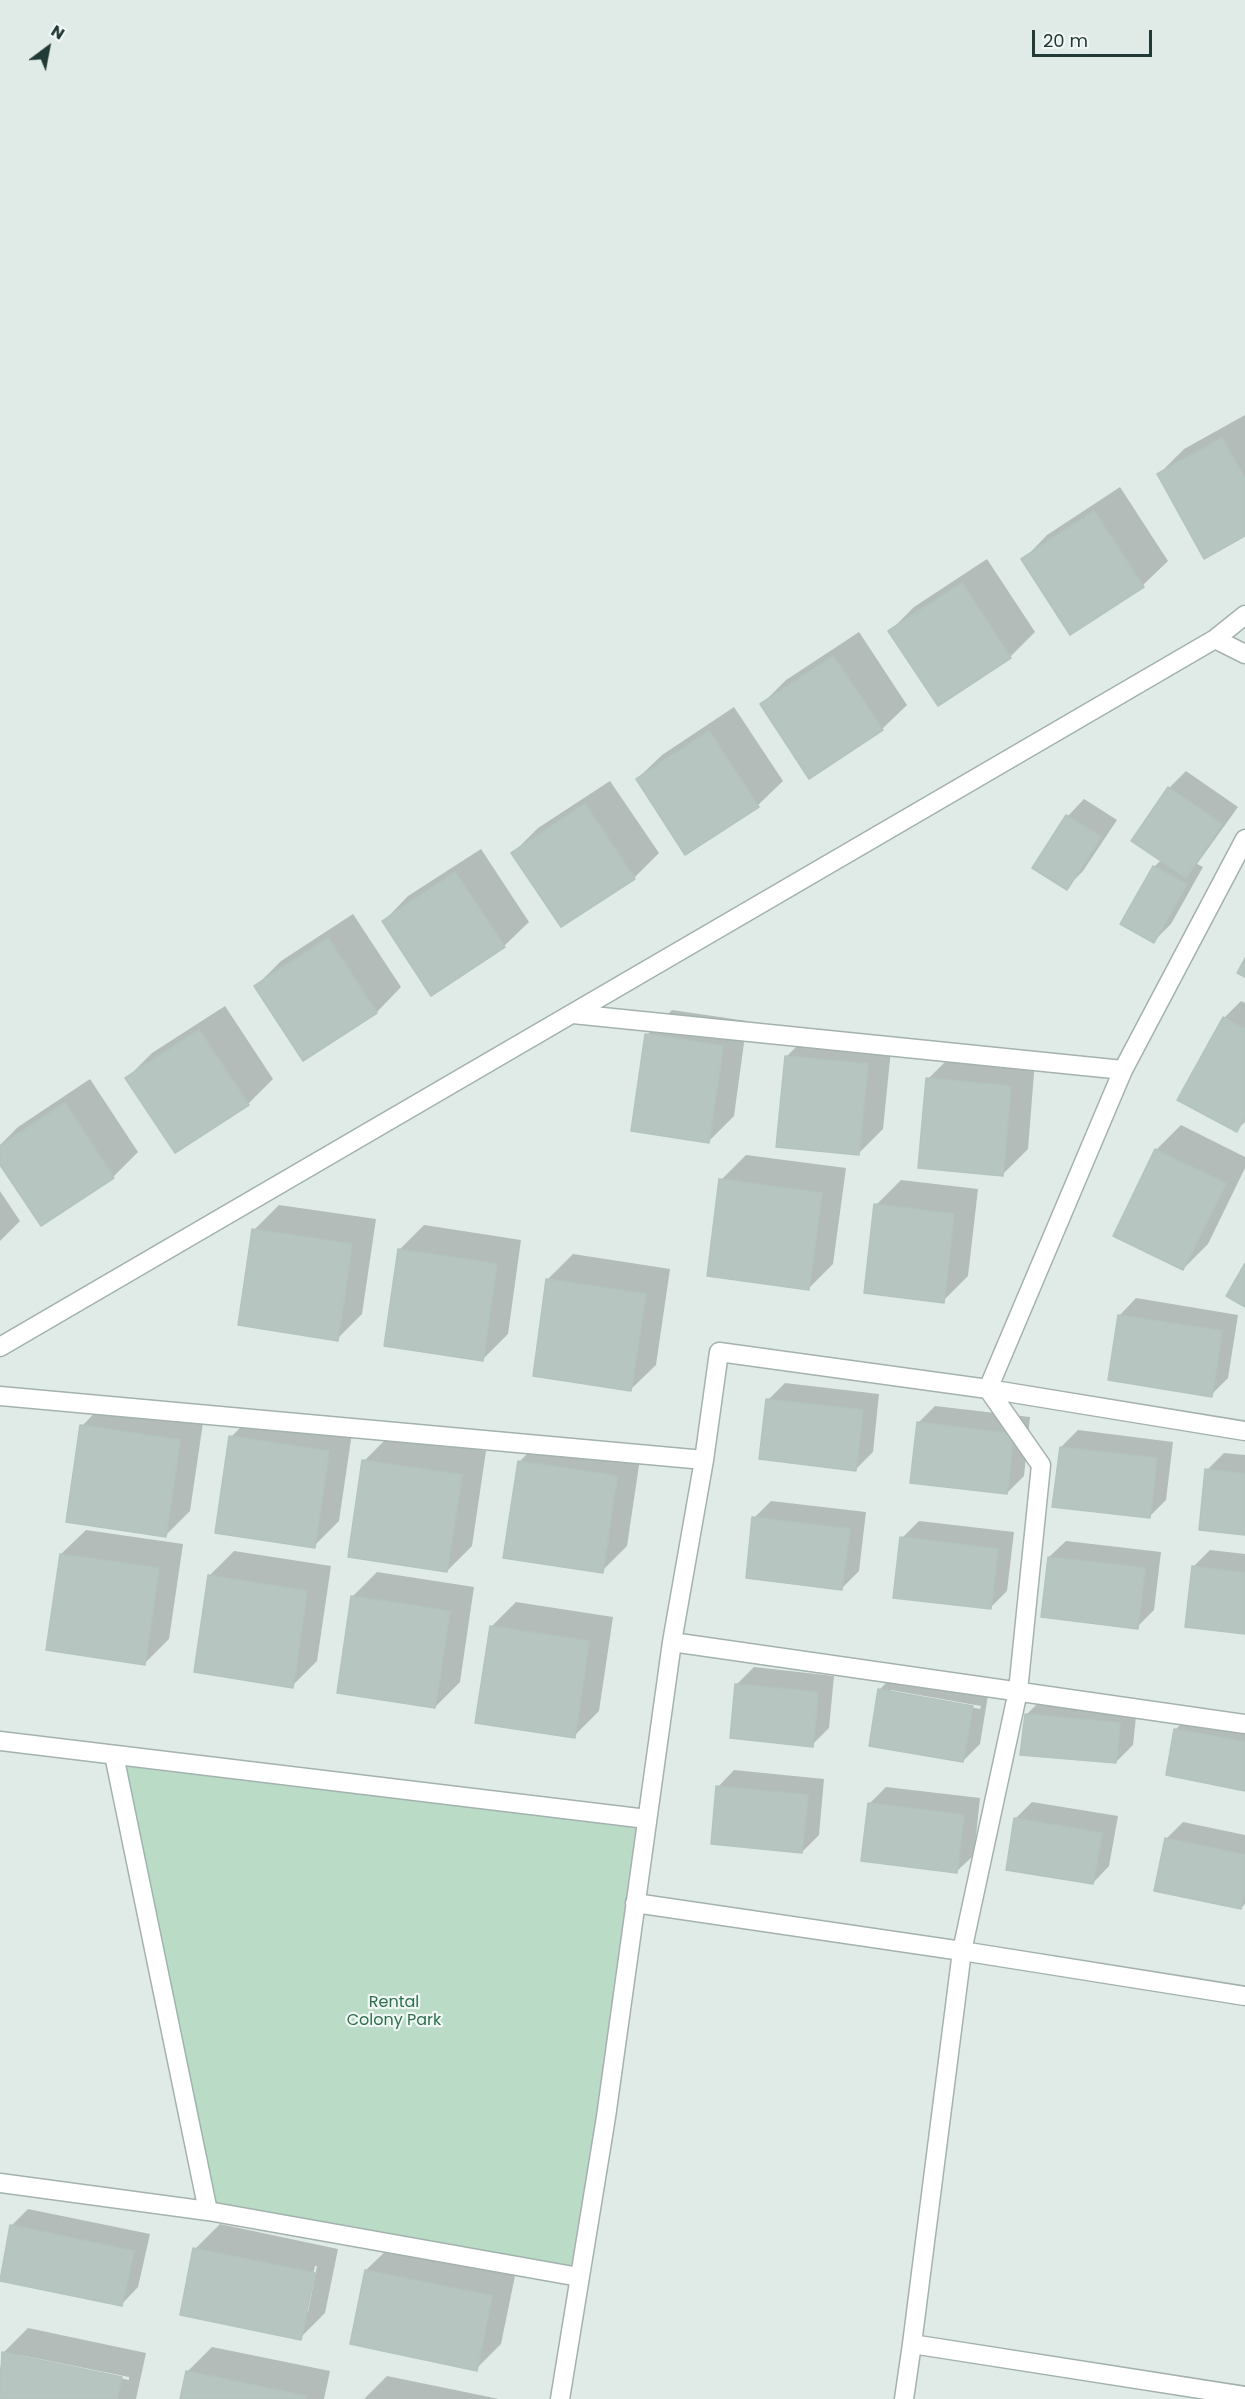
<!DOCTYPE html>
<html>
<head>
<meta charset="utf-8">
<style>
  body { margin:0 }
  #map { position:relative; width:1245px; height:2399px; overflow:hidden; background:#e0ebe7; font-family:Poppins,sans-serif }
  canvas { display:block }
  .north { position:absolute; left:18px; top:18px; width:60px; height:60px; -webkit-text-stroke:4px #f1f7f5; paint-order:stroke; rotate:32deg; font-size:16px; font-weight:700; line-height:24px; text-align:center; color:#213a36 }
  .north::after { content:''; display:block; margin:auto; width:21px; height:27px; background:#213a36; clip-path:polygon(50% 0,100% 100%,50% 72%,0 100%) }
  .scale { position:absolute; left:1032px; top:30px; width:120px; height:27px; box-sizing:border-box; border:3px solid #213a36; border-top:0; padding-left:8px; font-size:18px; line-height:21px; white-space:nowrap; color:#213a36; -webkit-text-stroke:4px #f1f7f5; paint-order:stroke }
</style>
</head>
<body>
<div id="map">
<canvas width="1245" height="2399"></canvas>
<div class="north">N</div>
<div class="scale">20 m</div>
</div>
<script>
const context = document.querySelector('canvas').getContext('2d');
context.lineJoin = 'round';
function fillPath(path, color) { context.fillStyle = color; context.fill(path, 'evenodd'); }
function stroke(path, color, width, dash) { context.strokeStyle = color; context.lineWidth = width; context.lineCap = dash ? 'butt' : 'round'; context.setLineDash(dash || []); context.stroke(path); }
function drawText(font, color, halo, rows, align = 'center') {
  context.font = font + ' Poppins,sans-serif'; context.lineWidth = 4.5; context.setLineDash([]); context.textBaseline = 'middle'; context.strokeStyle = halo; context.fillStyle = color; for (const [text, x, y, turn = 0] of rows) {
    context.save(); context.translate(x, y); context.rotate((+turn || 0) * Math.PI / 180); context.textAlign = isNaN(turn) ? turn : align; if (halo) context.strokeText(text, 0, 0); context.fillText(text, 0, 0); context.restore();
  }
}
const green = new Path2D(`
  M 114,1755 L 647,1819 L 579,2277 L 208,2211 Z`);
const shadow = new Path2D(`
  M 1245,415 L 1245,534 L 1159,474 L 1184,449 Z
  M 1120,487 L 1168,561 L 1143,585 L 1071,633 L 1023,560 L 1047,535 Z
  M 987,559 L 1035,632 L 1010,657 L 938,704 L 890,631 L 914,607 Z
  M 859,632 L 907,705 L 882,729 L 762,704 L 786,680 Z
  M 734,707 L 783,781 L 758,805 L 686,853 L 637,779 L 662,755 Z
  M 1186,771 L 1238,807 L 1197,864 L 1203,867 L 1171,924 L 1154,941 L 1122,923 L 1154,867 L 1161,860 L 1169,788 Z
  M 610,781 L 659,853 L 634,878 L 513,853 L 538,828 Z
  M 1084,799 L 1117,820 L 1083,871 L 1066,888 L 1034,868 L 1068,816 Z
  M 481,849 L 529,922 L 504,946 L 384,921 L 408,896 Z
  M 353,914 L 401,987 L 377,1012 L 304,1059 L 256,986 L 281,961 Z
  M 1241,1001 L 1245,1003 L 1245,1122 L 1236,1130 L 1224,1018 Z
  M 225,1006 L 273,1079 L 248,1104 L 127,1078 L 152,1053 Z
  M 672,1010 L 747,1021 L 734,1116 L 709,1141 L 647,1035 Z
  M 811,1032 L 892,1040 L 883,1129 L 858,1154 L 786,1057 Z
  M 953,1054 L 1035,1061 L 1028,1149 L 1003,1174 L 928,1079 Z
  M 90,1079 L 138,1152 L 113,1177 L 41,1224 L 0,1162 L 0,1145 L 18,1127 Z
  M 1181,1125 L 1245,1157 L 1245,1168 L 1208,1244 L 1183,1269 L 1156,1150 Z
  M 746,1155 L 846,1168 L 833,1264 L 809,1288 L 721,1180 Z
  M 901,1180 L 978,1189 L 968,1276 L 943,1301 L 876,1205 Z
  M 0,1191 L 20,1221 L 0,1241 Z
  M 279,1205 L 376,1219 L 362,1314 L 337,1339 L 254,1230 Z
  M 424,1225 L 521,1240 L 508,1334 L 483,1359 L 399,1250 Z
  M 573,1254 L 670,1269 L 656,1365 L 631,1389 L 548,1279 Z
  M 1136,1298 L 1238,1315 L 1228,1378 L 1211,1395 L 1120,1315 Z
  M 785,1383 L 879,1394 L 873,1452 L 856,1469 L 768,1400 Z
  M 106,1401 L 204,1416 L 190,1511 L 165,1536 L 82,1426 Z
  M 935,1406 L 1030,1417 L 1024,1476 L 1007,1493 L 918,1423 Z
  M 256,1412 L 353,1426 L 339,1521 L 314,1546 L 231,1437 Z
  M 1078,1430 L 1173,1442 L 1166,1500 L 1149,1517 L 1061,1447 Z
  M 389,1436 L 486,1451 L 472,1546 L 447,1571 L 364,1461 Z
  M 544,1437 L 641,1452 L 627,1546 L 602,1571 L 519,1462 Z
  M 1224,1453 L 1245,1455 L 1245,1534 L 1207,1470 Z
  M 771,1501 L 866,1512 L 859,1571 L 842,1588 L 754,1518 Z
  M 919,1521 L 1014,1532 L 1007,1591 L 990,1608 L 902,1538 Z
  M 86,1530 L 183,1544 L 169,1639 L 144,1664 L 61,1554 Z
  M 1066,1541 L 1161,1552 L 1154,1610 L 1137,1627 L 1049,1557 Z
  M 1210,1550 L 1245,1554 L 1245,1633 L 1193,1567 Z
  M 234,1551 L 331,1566 L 317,1661 L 292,1686 L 209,1576 Z
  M 377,1572 L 474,1587 L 460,1682 L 435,1707 L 352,1597 Z
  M 516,1602 L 613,1617 L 599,1711 L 574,1736 L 491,1627 Z
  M 754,1667 L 834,1676 L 829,1728 L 812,1745 L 737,1684 Z
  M 896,1673 L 989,1689 L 980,1744 L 963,1761 L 879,1690 ZM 891,1690 L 981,1706 L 980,1709 L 891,1693 Z
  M 1043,1698 L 1137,1707 L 1133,1745 L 1116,1762 L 1026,1715 Z
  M 1193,1712 L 1245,1722 L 1245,1789 L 1176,1729 Z
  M 734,1770 L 824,1779 L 819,1835 L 802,1852 L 718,1787 Z
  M 886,1787 L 980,1798 L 974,1855 L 957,1871 L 869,1804 Z
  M 1032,1802 L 1118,1816 L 1109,1866 L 1093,1883 L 1015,1819 Z
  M 1183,1822 L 1245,1835 L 1245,1904 L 1241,1908 L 1166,1839 Z
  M 28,2209 L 150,2234 L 138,2287 L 122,2304 L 0,2279 L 11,2226 Z
  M 220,2224 L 338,2249 L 325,2313 L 300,2338 L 195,2249 ZM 315,2266 L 317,2266 L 308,2312 L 305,2312 Z
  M 391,2246 L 516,2271 L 501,2344 L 476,2369 L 366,2270 Z
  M 28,2328 L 146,2353 L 136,2399 L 0,2399 L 0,2369 L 3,2353 ZM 20,2355 L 129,2377 L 129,2380 L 20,2358 Z
  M 212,2347 L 330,2371 L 324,2399 L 182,2399 L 187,2372 Z
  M 387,2376 L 499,2399 L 364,2399 Z`);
const building = new Path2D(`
  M 1222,438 L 1245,479 L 1245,536 L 1204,559 L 1157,474 Z
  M 1094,511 L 1144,587 L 1070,635 L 1021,559 Z
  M 962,583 L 1011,658 L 938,706 L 888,631 Z
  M 833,656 L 883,730 L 809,779 L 760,704 Z
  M 709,731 L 759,807 L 685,855 L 636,779 Z
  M 1168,787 L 1222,824 L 1186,878 L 1131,841 Z
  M 585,804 L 635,879 L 561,927 L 511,853 Z
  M 1066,815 L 1101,837 L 1067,890 L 1032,868 Z
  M 1153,866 L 1187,884 L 1154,943 L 1120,924 Z
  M 455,872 L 505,947 L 431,996 L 382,921 Z
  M 328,938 L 377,1013 L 303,1061 L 254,986 Z
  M 1245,958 L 1245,977 L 1237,973 Z
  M 1223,1017 L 1245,1029 L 1245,1117 L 1237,1132 L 1177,1100 Z
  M 199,1030 L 249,1105 L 175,1153 L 125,1078 Z
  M 645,1034 L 723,1046 L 709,1143 L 631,1131 Z
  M 785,1056 L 868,1064 L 859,1155 L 776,1147 Z
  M 926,1078 L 1011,1086 L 1003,1176 L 918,1168 Z
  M 65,1103 L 114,1178 L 41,1226 L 0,1165 L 0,1146 Z
  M 1155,1149 L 1226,1184 L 1183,1270 L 1113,1236 Z
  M 719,1179 L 822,1193 L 809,1290 L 707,1276 Z
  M 874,1204 L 954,1214 L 944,1303 L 864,1293 Z
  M 252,1229 L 352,1244 L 338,1341 L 238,1325 Z
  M 398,1249 L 497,1264 L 483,1361 L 384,1346 Z
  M 1245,1263 L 1245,1307 L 1226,1296 Z
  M 546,1279 L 646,1294 L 631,1391 L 533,1376 Z
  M 1118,1315 L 1222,1331 L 1212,1397 L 1108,1380 Z
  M 766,1399 L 863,1410 L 856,1471 L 759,1459 Z
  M 917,1422 L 1014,1434 L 1007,1494 L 910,1483 Z
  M 80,1425 L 180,1440 L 166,1537 L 66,1522 Z
  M 229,1436 L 329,1451 L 315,1548 L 215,1533 Z
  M 1060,1447 L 1157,1458 L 1150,1518 L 1052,1507 Z
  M 362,1460 L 462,1475 L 447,1572 L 348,1557 Z
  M 518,1461 L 617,1476 L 603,1573 L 503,1558 Z
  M 1205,1469 L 1245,1474 L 1245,1535 L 1199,1530 Z
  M 752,1517 L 850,1529 L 842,1590 L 746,1578 Z
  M 900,1537 L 998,1549 L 991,1609 L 893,1598 Z
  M 60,1554 L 159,1568 L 145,1665 L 46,1650 Z
  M 1048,1557 L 1145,1568 L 1138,1629 L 1041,1617 Z
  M 1192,1566 L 1245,1573 L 1245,1634 L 1185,1627 Z
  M 208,1575 L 307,1591 L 293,1688 L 194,1672 Z
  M 351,1596 L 450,1611 L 435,1708 L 337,1693 Z
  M 490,1626 L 589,1641 L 575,1738 L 475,1723 Z
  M 735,1684 L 818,1692 L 813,1747 L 730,1738 Z
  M 878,1689 L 973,1706 L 963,1762 L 869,1746 Z
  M 1025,1714 L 1120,1723 L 1116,1763 L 1020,1755 Z
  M 1174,1729 L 1245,1742 L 1245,1791 L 1166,1775 Z
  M 716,1786 L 808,1795 L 802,1853 L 711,1844 Z
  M 868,1803 L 964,1815 L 957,1873 L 861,1861 Z
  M 1014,1818 L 1102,1833 L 1093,1884 L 1006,1870 Z
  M 1165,1838 L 1245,1855 L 1245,1893 L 1241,1909 L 1154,1891 Z
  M 10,2225 L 134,2251 L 122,2306 L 0,2281 Z
  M 193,2248 L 315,2273 L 301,2340 L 180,2315 Z
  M 365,2270 L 492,2296 L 477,2371 L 350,2344 Z
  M 2,2352 L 122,2377 L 117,2399 L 0,2399 Z
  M 186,2371 L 306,2396 L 305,2399 L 180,2399 Z`);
const minor = new Path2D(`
  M 1215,639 L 1245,615
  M 573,1014 L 1123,1070
  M 0,1347 L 1215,639 L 1245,654
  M 0,1396 L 704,1460
  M 672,1642 L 1245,1724
  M 0,1741 L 647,1819
  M 114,1755 L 208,2211
  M 635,1903 L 962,1951 L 1018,1691 L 1041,1465 L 988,1389 L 1123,1070 L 1245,839
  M 1245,1996 L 962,1951 L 912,2344 L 1245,2396
  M 0,2183 L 208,2211 L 579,2277
  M 560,2399 L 606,2117 L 672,1642 L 704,1460 L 719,1352 L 988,1389 L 1245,1431
  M 904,2399 L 912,2344`);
const parkNames = [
  ["Rental",394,2003],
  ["Colony Park",394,2021]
];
fillPath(green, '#badbc6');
fillPath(shadow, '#0003');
fillPath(building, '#b6c5c0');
stroke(building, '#b3c4bf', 1.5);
stroke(minor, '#a3b2ae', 21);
stroke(minor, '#fff', 18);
drawText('16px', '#2d704e', '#f1f7f5', parkNames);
</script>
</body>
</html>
